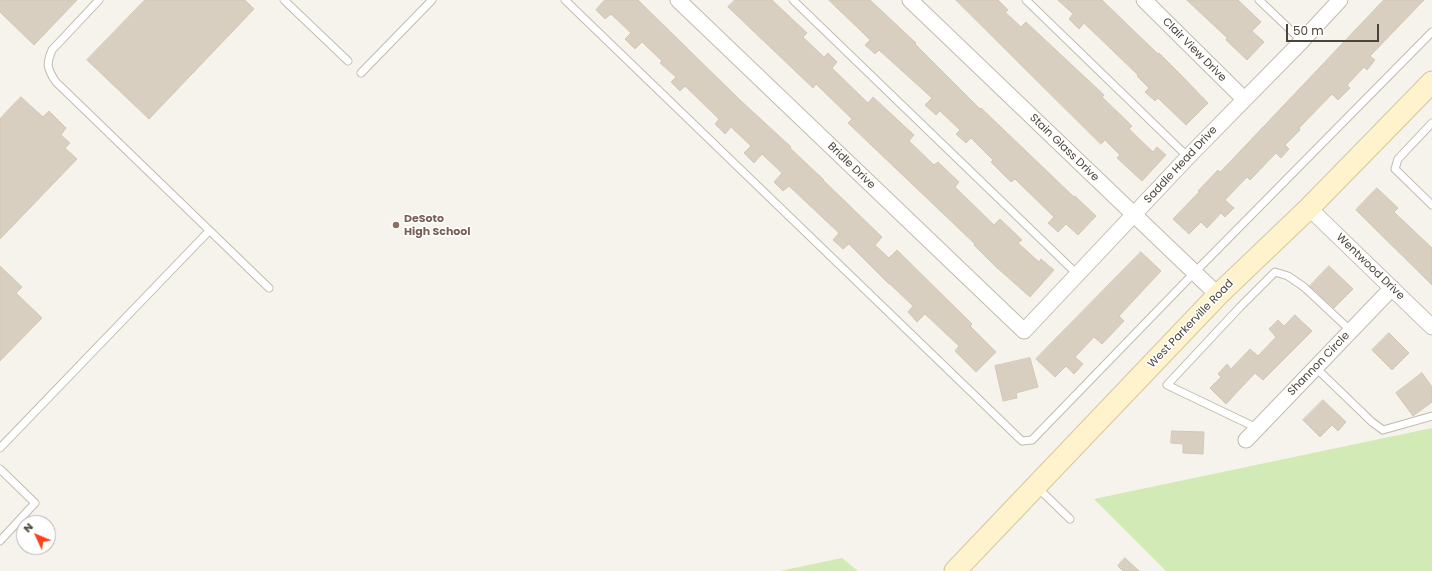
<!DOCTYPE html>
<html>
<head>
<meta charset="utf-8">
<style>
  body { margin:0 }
  #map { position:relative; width:1432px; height:571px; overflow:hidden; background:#f6f3ec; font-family:Poppins,sans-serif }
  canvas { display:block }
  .north { position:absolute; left:16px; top:515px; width:40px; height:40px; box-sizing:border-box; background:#fff; border:1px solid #b7b4b0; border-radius:50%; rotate:314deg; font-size:11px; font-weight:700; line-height:16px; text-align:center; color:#4b4439 }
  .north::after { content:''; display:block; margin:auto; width:14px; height:18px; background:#fc3f1d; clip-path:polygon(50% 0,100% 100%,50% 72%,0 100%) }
  .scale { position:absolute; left:1286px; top:24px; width:93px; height:18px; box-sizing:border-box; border:2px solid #4b4439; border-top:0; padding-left:5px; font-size:12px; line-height:14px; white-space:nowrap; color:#4b4439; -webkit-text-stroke:3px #fff; paint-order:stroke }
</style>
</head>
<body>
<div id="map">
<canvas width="1432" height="571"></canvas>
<div class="north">N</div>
<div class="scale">50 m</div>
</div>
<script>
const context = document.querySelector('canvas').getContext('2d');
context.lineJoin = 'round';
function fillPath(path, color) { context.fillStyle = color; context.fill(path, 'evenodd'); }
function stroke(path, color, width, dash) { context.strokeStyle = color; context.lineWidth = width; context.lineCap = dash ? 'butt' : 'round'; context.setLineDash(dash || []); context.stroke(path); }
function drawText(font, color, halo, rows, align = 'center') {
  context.font = font + ' Poppins,sans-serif'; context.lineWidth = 3; context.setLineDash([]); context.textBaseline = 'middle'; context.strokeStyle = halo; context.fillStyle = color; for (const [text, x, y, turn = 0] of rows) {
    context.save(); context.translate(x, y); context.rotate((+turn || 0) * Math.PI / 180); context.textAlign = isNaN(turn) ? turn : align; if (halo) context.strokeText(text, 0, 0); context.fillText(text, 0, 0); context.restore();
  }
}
const green = new Path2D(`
  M 1432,428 L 1432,571 L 1166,571 L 1094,499 Z
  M 842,558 L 858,571 L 780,571 Z`);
const building = new Path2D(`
  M 0,0 L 77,0 L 34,45 L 0,12 Z
  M 145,0 L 245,0 L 254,9 L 149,119 L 87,60 Z
  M 605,0 L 638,0 L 739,99 L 791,147 L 790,148 L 824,180 L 823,180 L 882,237 L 875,245 L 889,258 L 897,250 L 972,324 L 970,326 L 996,352 L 976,372 L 955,351 L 959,346 L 925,314 L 917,322 L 908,312 L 913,306 L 890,284 L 889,284 L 849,244 L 843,249 L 833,240 L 839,233 L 789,186 L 783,191 L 774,182 L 782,173 L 762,154 L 754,163 L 744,153 L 751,146 L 731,127 L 725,134 L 715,124 L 719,119 L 685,86 L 680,91 L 671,82 L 676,77 L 660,63 L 662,61 L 642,42 L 635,49 L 625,39 L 631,33 L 611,14 L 605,19 L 596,10 Z
  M 735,0 L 772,0 L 807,33 L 803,37 L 824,57 L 828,53 L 837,62 L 832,68 L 868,103 L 873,97 L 914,135 L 909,141 L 934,165 L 938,162 L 959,182 L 955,187 L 994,225 L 1000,219 L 1022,240 L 1018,243 L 1039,262 L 1041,259 L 1054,270 L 1030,297 L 995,266 L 974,245 L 975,244 L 848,123 L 852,119 L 816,84 L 813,88 L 728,7 Z
  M 829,0 L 870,0 L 916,43 L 915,44 L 980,109 L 981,108 L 1074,197 L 1075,196 L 1096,216 L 1078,235 L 1066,224 L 1058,232 L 1048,223 L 1054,217 L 1015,179 L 1011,182 L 991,162 L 993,160 L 971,138 L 966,143 L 956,134 L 960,130 L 940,111 L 936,115 L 925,105 L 932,98 L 879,50 L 875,54 L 865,45 L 870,40 Z
  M 956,0 L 998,0 L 1008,10 L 1005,12 L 1021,27 L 1026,22 L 1104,95 L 1102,97 L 1132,126 L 1129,129 L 1153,152 L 1157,147 L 1166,155 L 1142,181 L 1117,158 L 1120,155 L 1105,140 L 1101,144 Z
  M 1058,0 L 1102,0 L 1158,54 L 1159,53 L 1180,74 L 1208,103 L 1186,125 L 1158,98 L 1155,101 L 1145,92 L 1149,88 L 1137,76 L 1138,75 L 1084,23 L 1079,29 L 1069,19 L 1073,14 Z
  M 1187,0 L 1238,0 L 1261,22 L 1252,31 L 1264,42 L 1247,60 L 1226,40 L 1227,38 Z
  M 1384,0 L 1424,0 L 1370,56 L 1375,60 L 1367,70 L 1364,67 L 1347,85 L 1350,88 L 1338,100 L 1332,94 L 1299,128 L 1300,130 L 1285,145 L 1289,149 L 1281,158 L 1276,153 L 1250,180 L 1247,177 L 1225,200 L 1234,208 L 1225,217 L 1221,213 L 1207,228 L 1201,222 L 1189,234 L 1173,219 L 1199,192 L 1198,191 L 1218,170 L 1220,172 Z
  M 21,97 L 43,117 L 49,111 L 66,128 L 61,135 L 70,143 L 65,148 L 77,159 L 0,239 L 0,119 Z
  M 1377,188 L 1398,208 L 1394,212 L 1432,248 L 1432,285 L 1356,210 Z
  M 1141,252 L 1161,271 L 1119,316 L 1124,321 L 1102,344 L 1094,337 L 1075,357 L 1083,364 L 1074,374 L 1066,366 L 1055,377 L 1036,359 Z
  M 0,266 L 22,287 L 16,293 L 42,318 L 0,361 Z
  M 1329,266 L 1353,289 L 1334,308 L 1310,286 Z
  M 1295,315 L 1312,331 L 1263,380 L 1255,373 L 1226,404 L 1210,388 L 1221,377 L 1218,374 L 1227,364 L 1231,369 L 1250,349 L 1258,356 L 1276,337 L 1269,329 L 1278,320 L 1284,326 Z
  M 1389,333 L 1409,353 L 1392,370 L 1372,350 Z
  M 1030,358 L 1038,387 L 1016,393 L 1017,398 L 1003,401 L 995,366 Z
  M 1422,373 L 1432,387 L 1432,402 L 1413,416 L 1396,393 Z
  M 1323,400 L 1346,422 L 1338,431 L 1332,425 L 1320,437 L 1303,420 Z
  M 1172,431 L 1204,432 L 1203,454 L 1183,453 L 1183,444 L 1171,443 Z
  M 1125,558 L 1139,571 L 1123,571 L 1118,566 Z`);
const lane = new Path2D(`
  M 99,0 L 52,50 C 46,64 47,69 56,82 L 269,288
  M 284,0 L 348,61
  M 565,0 L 1022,441 L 1032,440 L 1195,272 L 1432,32
  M 793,0 L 1077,274
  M 1026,0 L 1188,157
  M 1259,0 L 1302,41
  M 361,73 L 432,0
  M 1432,123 L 1398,159 L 1395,169 L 1432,205
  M 1316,368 L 1372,422 L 1383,430 L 1432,416
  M 1257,428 L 1167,385 L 1240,307 L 1275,272 L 1288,276 L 1304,287 L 1351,331
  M 0,448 L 209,231
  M 0,469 L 35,503 L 0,541
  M 1038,488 L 1070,519`);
const street = new Path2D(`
  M 678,0 L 1024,331 L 1188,157 L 1302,41 L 1340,0
  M 910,0 L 1218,295
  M 1144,0 L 1244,99
  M 1309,208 L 1432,327
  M 1246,440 L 1392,288`);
const secondary = new Path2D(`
  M 955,571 L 1218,295 L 1309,208 L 1432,82`);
const markers = [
  [396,225,4,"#8d6e63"]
];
const streetNames = [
  ["Clair View Drive",1194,50,45],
  ["Stain Glass Drive",1064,148,44],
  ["Saddle Head Drive",1181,165,-47],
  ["Bridle Drive",851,166,44],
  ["Wentwood Drive",1370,267,44],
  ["West Parkerville Road",1191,324,-46],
  ["Shannon Circle",1319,364,-46]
];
const educationNames = [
  ["DeSoto",404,219],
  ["High School",404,232]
];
fillPath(green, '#d2eab5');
fillPath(building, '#d8cfc1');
stroke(building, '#d3c7b4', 1);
stroke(lane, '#c2bbae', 9);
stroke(street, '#c2bbae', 17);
stroke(secondary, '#d6c79b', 23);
stroke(lane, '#fff', 7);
stroke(street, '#fff', 15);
stroke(secondary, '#fff3cd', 21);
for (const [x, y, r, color] of markers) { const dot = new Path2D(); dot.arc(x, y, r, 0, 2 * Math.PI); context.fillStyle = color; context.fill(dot); stroke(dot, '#fff', 1.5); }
drawText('11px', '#4b4439', '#fff', streetNames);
drawText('bold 11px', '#785e54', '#fff', educationNames, 'left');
</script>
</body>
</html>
